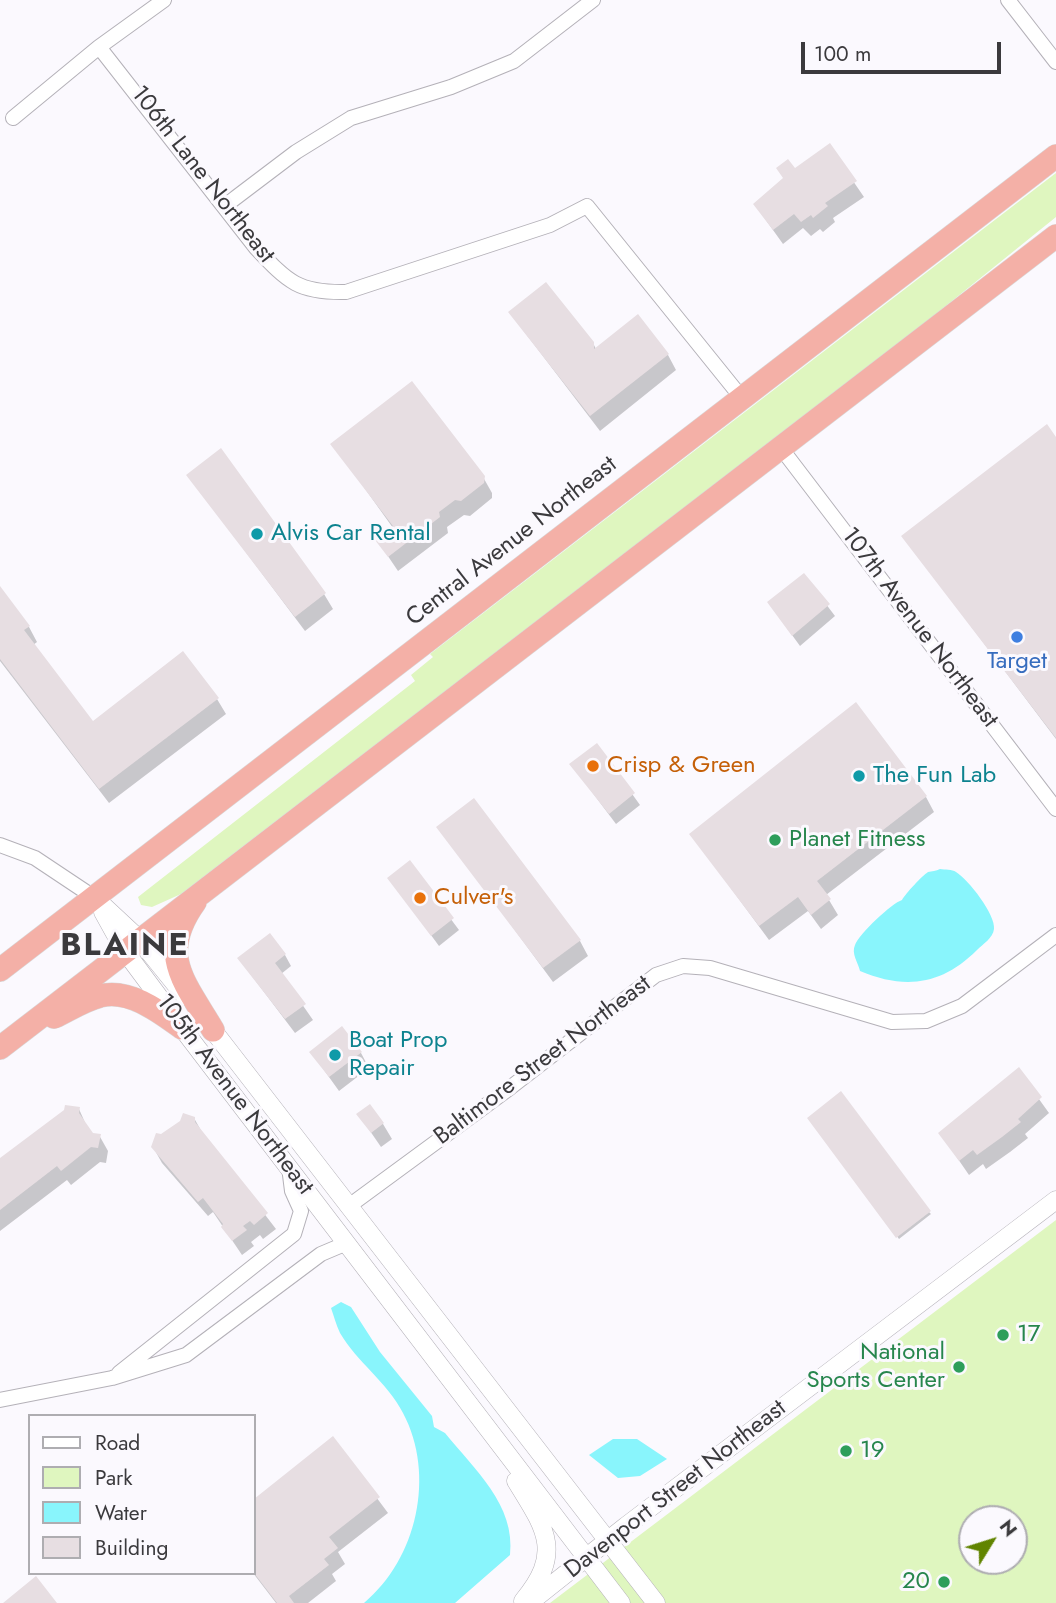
<!DOCTYPE html>
<html>
<head>
<meta charset="utf-8">
<style>
  body { margin:0 }
  #map { position:relative; width:1056px; height:1603px; overflow:hidden; background:#fbf9fe; font-family:Jost,sans-serif }
  canvas { display:block }
  .legend { position:absolute; left:28px; top:1414px; width:228px; height:161px; box-sizing:border-box; background:#fbf9fe; border:2px solid #aeadb1; margin:0; padding:9px 12px; list-style:none; font-size:21px; color:#3b3a3d }
  .legend li { display:flex; align-items:center; gap:14px; height:35px }
  .legend b { width:35px; border:2px solid #aeadb1 }
  .north { position:absolute; left:958px; top:1505px; width:70px; height:70px; box-sizing:border-box; background:#fbf9fe; border:2px solid #aeadb1; border-radius:50%; rotate:52deg; font-size:19px; font-weight:700; line-height:28px; text-align:center; color:#3b3a3d }
  .north::after { content:''; display:block; margin:auto; width:24px; height:32px; background:#618400; clip-path:polygon(50% 0,100% 100%,50% 72%,0 100%) }
  .scale { position:absolute; left:801px; top:42px; width:200px; height:32px; box-sizing:border-box; border:4px solid #3b3a3d; border-top:0; padding-left:9px; font-size:21px; line-height:24px; white-space:nowrap; color:#3b3a3d; -webkit-text-stroke:5px #fbf9fe; paint-order:stroke }
</style>
</head>
<body>
<div id="map">
<canvas width="1056" height="1603"></canvas>
<ul class="legend">
<li><b style="height:9px;background:#fff"></b>Road</li>
<li><b style="height:19px;background:#dff6bf"></b>Park</li>
<li><b style="height:19px;background:#89f5fc"></b>Water</li>
<li><b style="height:19px;background:#e7dee2"></b>Building</li>
</ul>
<div class="north">N</div>
<div class="scale">100 m</div>
</div>
<script>
const context = document.querySelector('canvas').getContext('2d');
context.lineJoin = 'round';
function fillPath(path, color) { context.fillStyle = color; context.fill(path, 'evenodd'); }
function stroke(path, color, width, dash) { context.strokeStyle = color; context.lineWidth = width; context.lineCap = dash ? 'butt' : 'round'; context.setLineDash(dash || []); context.stroke(path); }
function drawText(font, color, halo, rows, align = 'center') {
  context.font = font + ' Jost,sans-serif'; context.lineWidth = 6; context.setLineDash([]); context.textBaseline = 'middle'; context.strokeStyle = halo; context.fillStyle = color; for (const [text, x, y, turn = 0] of rows) {
    context.save(); context.translate(x, y); context.rotate((+turn || 0) * Math.PI / 180); context.textAlign = isNaN(turn) ? turn : align; if (halo) context.strokeText(text, 0, 0); context.fillText(text, 0, 0); context.restore();
  }
}
const green = new Path2D(`
  M 1056,173 L 1056,217 L 916,330 L 181,894 L 152,907 L 141,905 L 138,897 L 415,681 L 411,675 L 433,657 L 430,654 Z
  M 1056,1220 L 1056,1603 L 550,1603 ZM 972,1519 L 1014,1519 L 1014,1561 L 972,1561 Z`);
const water = new Path2D(`
  M 940,869 C 945,870 952,869 956,872 C 968,879 996,915 994,929 C 993,938 983,944 977,950 C 942,985 905,990 860,971 C 858,962 851,954 855,945 C 859,934 892,903 902,900 C 906,893 922,876 928,872 C 932,871 936,871 940,869 Z
  M 341,1302 L 351,1307 L 380,1352 L 432,1416 L 434,1427 L 445,1433 C 474,1469 516,1505 510,1555 L 455,1603 L 364,1603 C 417,1559 436,1475 403,1413 C 387,1382 357,1362 340,1333 C 336,1325 334,1316 331,1308 Z
  M 613,1439 L 637,1439 L 667,1459 L 640,1476 L 618,1478 L 589,1455 Z`);
const shadow = new Path2D(`
  M 829,146 L 864,197 L 833,218 L 835,222 L 823,232 L 820,229 L 811,236 L 803,228 L 783,244 L 755,205 L 794,170 Z
  M 510,313 L 593,343 L 596,349 L 668,355 L 676,370 L 600,431 Z
  M 1056,439 L 1056,739 L 903,536 Z
  M 333,444 L 483,477 L 492,493 L 492,498 L 470,516 L 464,515 L 447,527 L 448,533 L 398,571 L 377,540 L 393,528 Z
  M 188,475 L 324,594 L 333,609 L 305,631 Z
  M 804,575 L 835,616 L 800,646 L 776,613 Z
  M 0,589 L 29,627 L 37,642 L 33,645 L 93,723 L 217,699 L 226,714 L 109,803 L 0,661 Z
  M 597,745 L 640,805 L 616,824 L 571,764 Z
  M 926,797 L 934,812 L 826,895 L 838,915 L 821,929 L 808,911 L 769,940 L 691,834 Z
  M 439,827 L 580,941 L 588,956 L 553,982 Z
  M 409,863 L 459,930 L 439,946 L 389,878 Z
  M 285,955 L 291,966 L 281,974 L 313,1020 L 295,1033 L 239,959 Z
  M 311,1052 L 361,1053 L 369,1068 L 339,1091 Z
  M 1018,1070 L 1049,1113 L 1025,1134 L 1028,1138 L 1010,1152 L 986,1169 L 983,1164 L 969,1175 L 940,1133 Z
  M 79,1109 L 87,1127 L 92,1134 L 99,1135 L 108,1151 L 106,1163 L 100,1162 L 71,1185 L 67,1180 L 0,1231 L 0,1162 Z
  M 359,1115 L 383,1124 L 392,1139 L 381,1147 Z
  M 194,1118 L 203,1134 L 276,1229 L 263,1239 L 260,1235 L 251,1242 L 254,1246 L 242,1255 L 213,1212 L 208,1216 L 162,1163 L 153,1147 L 162,1136 Z
  M 810,1121 L 929,1212 L 931,1214 L 899,1239 Z
  M 333,1439 L 388,1513 L 338,1552 L 345,1564 L 332,1574 L 336,1581 L 308,1603 L 276,1603 L 253,1573 L 254,1501 Z`);
const building = new Path2D(`
  M 830,143 L 857,181 L 825,203 L 828,206 L 813,218 L 811,215 L 801,222 L 794,214 L 773,230 L 753,204 L 783,178 L 776,168 L 788,159 L 795,168 Z
  M 546,282 L 594,342 L 594,349 L 638,314 L 669,354 L 590,416 L 508,312 Z
  M 412,381 L 485,476 L 484,483 L 461,501 L 455,500 L 439,512 L 440,517 L 388,557 L 375,540 L 393,526 L 330,444 Z
  M 1047,424 L 1056,437 L 1056,738 L 901,536 Z
  M 221,448 L 326,593 L 295,617 L 186,475 Z
  M 804,573 L 830,604 L 792,636 L 767,602 Z
  M 0,586 L 30,626 L 24,630 L 93,721 L 183,651 L 219,698 L 99,789 L 0,659 Z
  M 856,702 L 927,796 L 817,881 L 831,899 L 811,915 L 798,897 L 759,926 L 689,834 Z
  M 597,743 L 635,793 L 609,814 L 569,764 Z
  M 474,798 L 581,940 L 543,968 L 436,827 Z
  M 410,860 L 454,918 L 431,936 L 387,878 Z
  M 270,933 L 286,954 L 275,963 L 306,1004 L 285,1019 L 237,958 Z
  M 342,1026 L 362,1052 L 329,1077 L 309,1052 Z
  M 1019,1067 L 1042,1097 L 1018,1119 L 1021,1122 L 1002,1137 L 977,1155 L 973,1150 L 959,1161 L 938,1133 Z
  M 841,1091 L 931,1211 L 896,1238 L 807,1118 Z
  M 370,1104 L 384,1123 L 371,1133 L 356,1114 Z
  M 65,1105 L 80,1107 L 79,1113 L 93,1133 L 101,1134 L 98,1148 L 91,1147 L 61,1171 L 57,1166 L 0,1210 L 0,1158 L 64,1110 Z
  M 183,1113 L 195,1117 L 195,1122 L 268,1213 L 254,1225 L 250,1221 L 243,1226 L 247,1230 L 232,1241 L 221,1227 L 223,1224 L 203,1198 L 198,1202 L 151,1147 L 156,1133 L 161,1134 L 180,1121 Z
  M 333,1436 L 380,1497 L 329,1537 L 338,1548 L 324,1559 L 329,1565 L 289,1596 L 294,1603 L 277,1603 L 254,1573 L 254,1499 Z
  M 36,1576 L 57,1603 L 3,1603 Z`);
const minor = new Path2D(`
  M 1008,0 L 1056,62
  M 99,47 L 256,248 C 288,282 298,293 346,292 L 550,225 L 587,206 L 741,397
  M 13,118 L 99,47 L 164,0
  M 226,205 L 296,152 L 351,118 L 451,87 L 514,61 L 593,0
  M 781,448 L 1056,809
  M 0,845 L 35,858 L 95,898
  M 349,1206 L 511,1087 L 656,975 L 683,966 L 710,968 L 892,1022 L 926,1021 L 962,1006 L 1056,935
  M 119,1373 L 294,1234 L 301,1211 L 292,1191 L 289,1167
  M 0,1400 L 112,1378 L 186,1355 L 321,1254 L 347,1243`);
const tertiary = new Path2D(`
  M 95,898 L 139,939 L 185,996
  M 103,912 L 124,950 L 182,1028 L 621,1603
  M 205,1020 L 656,1603
  M 516,1481 C 545,1528 564,1552 523,1601
  M 529,1603 L 626,1526 L 1056,1200`);
const trunk = new Path2D(`
  M 195,902 C 157,955 184,981 213,1030
  M 0,970 L 1056,156
  M 54,1017 C 69,1010 84,1000 100,996 C 129,988 160,1012 182,1028
  M 0,1048 L 1056,236`);
const markers = [
  [257,534,7,"#0f9aa8"],
  [1017,637,7,"#3f7fe0"],
  [593,766,7,"#e8710a"],
  [859,776,7,"#0f9aa8"],
  [775,840,7,"#2e9e5b"],
  [420,898,7,"#e8710a"],
  [335,1055,7,"#0f9aa8"],
  [1003,1335,7,"#2e9e5b"],
  [959,1367,7,"#2e9e5b"],
  [846,1451,7,"#2e9e5b"],
  [944,1582,7,"#2e9e5b"]
];
const streetNames = [
  ["106th Lane Northeast",202,175,52],
  ["Central Avenue Northeast",512,542,-38],
  ["107th Avenue Northeast",919,628,53],
  ["Baltimore Street Northeast",543,1061,-37],
  ["105th Avenue Northeast",234,1095,53],
  ["Davenport Street Northeast",676,1490,-38]
];
const cultureNames = [
  ["Alvis Car Rental",271,534],
  ["The Fun Lab",873,776],
  ["Boat Prop",349,1041],
  ["Repair",349,1069]
];
const shopNames = [
  ["Target",1017,662]
];
const foodNames = [
  ["Crisp & Green",607,766],
  ["Culver's",434,898]
];
const leisureNames = [
  ["Planet Fitness",789,840],
  ["17",1017,1335],
  ["National",945,1353,"right"],
  ["Sports Center",945,1381,"right"],
  ["19",860,1451],
  ["20",930,1582,"right"]
];
const districtNames = [
  ["BLAINE",125,947]
];
fillPath(green, '#dff6bf');
fillPath(water, '#89f5fc');
fillPath(shadow, '#0003');
fillPath(building, '#e7dee2');
stroke(minor, '#b4b1b8', 16);
stroke(tertiary, '#b4b1b8', 19);
stroke(trunk, '#d8d8d8', 24);
stroke(minor, '#fff', 14);
stroke(tertiary, '#fff', 18);
stroke(trunk, '#f4b0a7', 23);
for (const [x, y, r, color] of markers) { const dot = new Path2D(); dot.arc(x, y, r, 0, 2 * Math.PI); context.fillStyle = color; context.fill(dot); stroke(dot, '#fbf9fe', 2.5); }
drawText('24px', '#3b3a3d', '#fbf9fe', streetNames);
drawText('24px', '#0d838f', '#fbf9fe', cultureNames, 'left');
drawText('24px', '#366cbe', '#fbf9fe', shopNames);
drawText('24px', '#c56008', '#fbf9fe', foodNames, 'left');
drawText('24px', '#27864d', '#fbf9fe', leisureNames, 'left');
context.letterSpacing = '2px';
drawText('bold 32px', '#3b3a3d', '#fbf9fe', districtNames);
context.letterSpacing = '0px';
</script>
</body>
</html>
